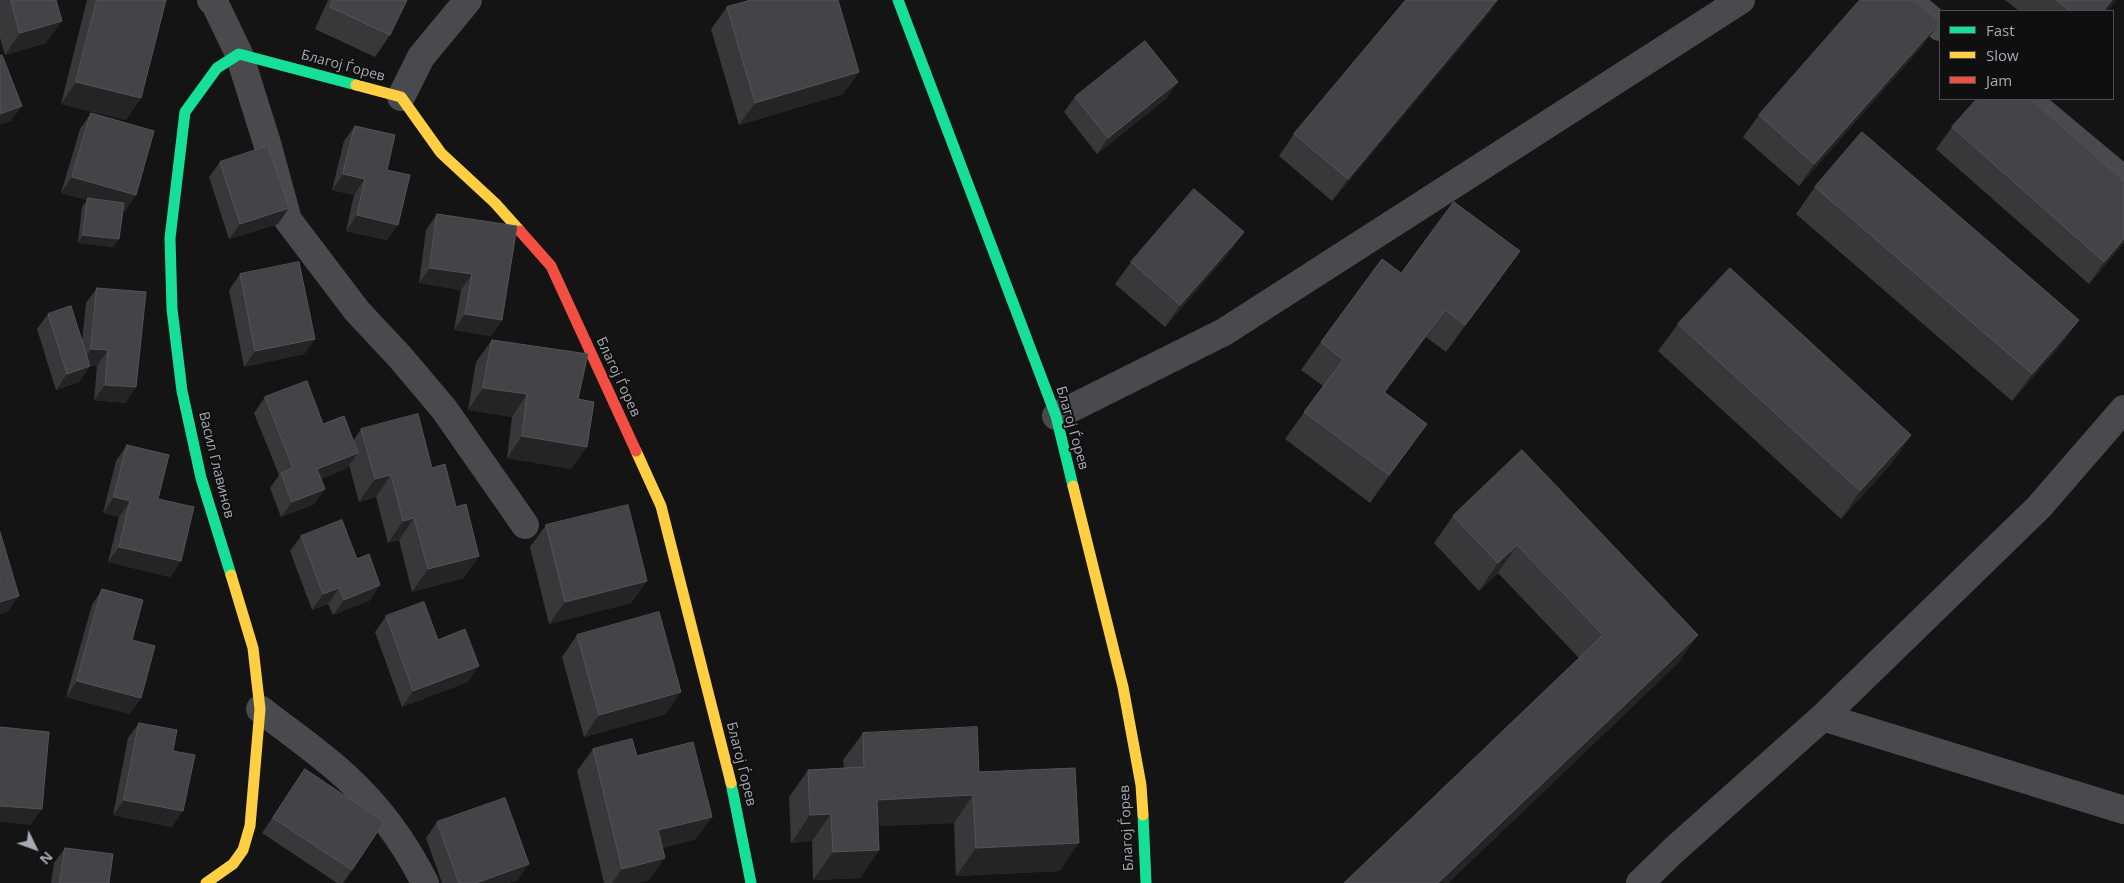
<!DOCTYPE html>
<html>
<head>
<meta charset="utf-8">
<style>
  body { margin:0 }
  #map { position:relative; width:2124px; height:883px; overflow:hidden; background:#141415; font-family:"Open Sans",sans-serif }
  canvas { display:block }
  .legend { position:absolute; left:1939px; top:10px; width:175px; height:90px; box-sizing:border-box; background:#0f0f10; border:1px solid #4b4d52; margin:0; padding:6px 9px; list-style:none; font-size:15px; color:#a6aab5 }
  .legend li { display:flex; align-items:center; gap:10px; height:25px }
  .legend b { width:25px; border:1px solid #4b4d52 }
  .north { position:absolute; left:10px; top:823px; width:50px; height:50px; -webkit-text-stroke:4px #0f0f10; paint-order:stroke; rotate:132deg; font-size:14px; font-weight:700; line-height:20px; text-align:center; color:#a6aab5 }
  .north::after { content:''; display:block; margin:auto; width:18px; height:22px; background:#a6aab5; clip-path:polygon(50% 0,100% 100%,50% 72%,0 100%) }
</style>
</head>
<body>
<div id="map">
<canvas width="2124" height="883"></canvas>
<ul class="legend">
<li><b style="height:6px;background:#16e098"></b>Fast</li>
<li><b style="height:6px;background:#ffcf43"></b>Slow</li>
<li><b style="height:6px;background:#f24e42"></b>Jam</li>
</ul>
<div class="north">N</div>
</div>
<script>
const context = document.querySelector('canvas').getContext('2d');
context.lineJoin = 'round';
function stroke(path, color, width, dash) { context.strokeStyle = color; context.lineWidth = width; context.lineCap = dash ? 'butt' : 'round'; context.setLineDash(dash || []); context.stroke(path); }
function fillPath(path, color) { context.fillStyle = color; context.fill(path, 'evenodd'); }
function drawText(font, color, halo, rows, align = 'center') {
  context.font = font + ' "Open Sans",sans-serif'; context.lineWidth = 4; context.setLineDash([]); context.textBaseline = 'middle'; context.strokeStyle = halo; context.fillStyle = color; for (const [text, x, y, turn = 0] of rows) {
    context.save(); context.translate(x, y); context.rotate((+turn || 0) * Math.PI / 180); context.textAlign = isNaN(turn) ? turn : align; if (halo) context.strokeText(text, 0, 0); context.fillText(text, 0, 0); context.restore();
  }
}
const street = new Path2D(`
  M 211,0 L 215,4 L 239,54 L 267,143 L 288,220 L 357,311 L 400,357 L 444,409 L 525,525
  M 1908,0 L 1940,27
  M 401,97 L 421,57 L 468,0
  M 2027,99 L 2124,180
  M 1056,416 L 1224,332 L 1741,0
  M 260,709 C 288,731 319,752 345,776 C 378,806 405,843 425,883
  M 1823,717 L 2124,810
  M 1640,883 L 1674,850 L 1823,717 L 2039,507 L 2124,409`);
const fast = new Path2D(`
  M 898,0 L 1056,416 L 1073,486
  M 231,575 L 201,478 L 182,391 L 172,309 L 170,238 L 185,112 L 217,68 L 239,54 L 356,85
  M 731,783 L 751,883
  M 1143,815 L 1146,883`);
const slow = new Path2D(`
  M 356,85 L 401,97 L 441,153 L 495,203 L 520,231
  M 636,451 L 661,506 L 731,783
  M 1073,486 L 1123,687 L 1141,785 L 1143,815
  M 206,883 L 233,864 L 243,850 L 250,826 L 260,709 L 253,648 L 231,575`);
const jam = new Path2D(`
  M 520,231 L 551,266 L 636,451`);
const wall = new Path2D(`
  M 0,0 L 56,0 L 46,43 L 5,55 L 0,38 Z
  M 87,0 L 166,0 L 141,98 L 126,120 L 61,104 Z
  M 328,0 L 407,0 L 390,35 L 375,57 L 315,29 Z
  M 1406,0 L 1498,0 L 1489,13 L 1332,201 L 1279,156 L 1294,134 Z
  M 2005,0 L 2116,0 L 2107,11 L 2019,11 Z
  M 727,7 L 859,72 L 843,94 L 739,125 L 711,29 Z
  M 1924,44 L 1799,186 L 1743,137 L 1759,115 Z
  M 1075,97 L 1167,98 L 1097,154 L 1064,112 Z
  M 91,113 L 136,195 L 125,211 L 123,210 L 119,239 L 113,247 L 78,243 L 82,207 L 87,200 L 61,193 L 80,129 Z
  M 355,126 L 387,170 L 387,240 L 346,231 L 354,195 L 332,190 L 344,141 Z
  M 1952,127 L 2124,181 L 2124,243 L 2089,284 L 1936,149 Z
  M 220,162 L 278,224 L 229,239 L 209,177 Z
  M 1815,187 L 2079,320 L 2059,347 L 2012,401 L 1796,214 Z
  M 437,214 L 502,320 L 491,336 L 454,330 L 461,290 L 419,283 L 426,230 Z
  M 1244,232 L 1228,254 L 1165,327 L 1115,284 L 1131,262 Z
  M 1401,273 L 1501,278 L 1446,352 L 1426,337 L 1385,393 L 1407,452 L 1370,503 L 1285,439 L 1323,386 L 1301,370 L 1321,342 Z
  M 240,274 L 315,339 L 304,354 L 244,367 L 229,290 Z
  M 97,288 L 126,403 L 94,400 L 97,366 L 90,365 L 79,382 L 56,390 L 37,329 L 48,314 L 82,341 L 86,303 Z
  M 1678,324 L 1911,435 L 1892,463 L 1841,519 L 1658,351 Z
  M 492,340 L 578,399 L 571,469 L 507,458 L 512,417 L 468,410 L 476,362 Z
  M 265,397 L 323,424 L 353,441 L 361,429 L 432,468 L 464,578 L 412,592 L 399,540 L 388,543 L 376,497 L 359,502 L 349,465 L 347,468 L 321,479 L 325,489 L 314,504 L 281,517 L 270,488 L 279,475 L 254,413 Z
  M 127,445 L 158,499 L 181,561 L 170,577 L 108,562 L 119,517 L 103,513 L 116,461 Z
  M 1522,450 L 1679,662 L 1448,883 L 1344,883 L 1579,658 L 1498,573 L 1479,591 L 1434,543 L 1453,516 Z
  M 546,525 L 647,581 L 631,603 L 549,624 L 530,547 Z
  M 301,536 L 357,559 L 380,585 L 369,601 L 333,615 L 328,604 L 312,610 L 290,551 Z
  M 102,589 L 130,714 L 66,697 L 92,605 Z
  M 386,616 L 438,640 L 468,682 L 402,707 L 375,632 Z
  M 577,635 L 666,714 L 584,737 L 562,657 Z
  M 139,723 L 173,751 L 172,827 L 113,815 L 128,738 Z
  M 863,733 L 979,772 L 1060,871 L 956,876 L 954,823 L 878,826 L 879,850 L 860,878 L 813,880 L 812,841 L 791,843 L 789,797 L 808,770 L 844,768 L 843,760 Z
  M 593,749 L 637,756 L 696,839 L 662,848 L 649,880 L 637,883 L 604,883 L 577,771 Z
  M 305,769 L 352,870 L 343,883 L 337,883 L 262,833 Z
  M 437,822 L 518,880 L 508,883 L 442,883 L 426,838 Z
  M 65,848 L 109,883 L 51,883 L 54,863 Z`);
const shadedWall = new Path2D(`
  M 1497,0 L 1498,0 L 1489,13 L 1332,201 L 1348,179 Z
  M 2112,0 L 2116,0 L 2107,11 L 2103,11 Z
  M 62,21 L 46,43 L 5,55 L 20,33 Z
  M 1940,22 L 1924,44 L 1799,186 L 1814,164 Z
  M 859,72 L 843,94 L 739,125 L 755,103 Z
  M 76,82 L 141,98 L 126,120 L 61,104 Z
  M 1178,82 L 1167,98 L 1097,154 L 1108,138 Z
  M 22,106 L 11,121 L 0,125 L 0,114 Z
  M 343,174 L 365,179 L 354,195 L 332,190 Z
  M 72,177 L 136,195 L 125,211 L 88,200 L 88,198 L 87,200 L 61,193 Z
  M 289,208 L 278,224 L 229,239 L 240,224 Z
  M 357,215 L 398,225 L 387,240 L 346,231 Z
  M 1244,232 L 1228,254 L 1165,327 L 1180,305 Z
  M 83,235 L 119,239 L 113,247 L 78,243 Z
  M 2124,239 L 2124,243 L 2089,284 L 2104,262 Z
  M 1520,251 L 1501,278 L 1446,352 L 1465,325 Z
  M 430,268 L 472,274 L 461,290 L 419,283 Z
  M 1445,310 L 1426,337 L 1364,420 L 1384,392 Z
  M 465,314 L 502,320 L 491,336 L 454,330 Z
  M 2079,320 L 2059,347 L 2012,401 L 2032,374 Z
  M 315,339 L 304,354 L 244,367 L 255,351 Z
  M 91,349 L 108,350 L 97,366 L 80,365 Z
  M 90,366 L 79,382 L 56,390 L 67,374 Z
  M 105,385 L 136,387 L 126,403 L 94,400 Z
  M 483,388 L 527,394 L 512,417 L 468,410 Z
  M 1427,424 L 1407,452 L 1370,503 L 1389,475 Z
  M 1911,435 L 1892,463 L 1841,519 L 1860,491 Z
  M 522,436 L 587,447 L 571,469 L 507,458 Z
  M 358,453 L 347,468 L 306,485 L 317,469 Z
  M 391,475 L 376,497 L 359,502 L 375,479 Z
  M 325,489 L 314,504 L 281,517 L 292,502 Z
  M 114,497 L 130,501 L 119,517 L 103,513 Z
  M 414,518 L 399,540 L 388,543 L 403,521 Z
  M 1517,545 L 1498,573 L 1479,591 L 1498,563 Z
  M 119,547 L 181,561 L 170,577 L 108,562 Z
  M 479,556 L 464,578 L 412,592 L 428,569 Z
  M 647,581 L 631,603 L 549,624 L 565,602 Z
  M 380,585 L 369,601 L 333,615 L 344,600 Z
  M 339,588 L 328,604 L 312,610 L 323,594 Z
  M 19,596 L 8,612 L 0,614 L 0,602 Z
  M 1698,635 L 1679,662 L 1448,883 L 1438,883 Z
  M 479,666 L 468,682 L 402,707 L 413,691 Z
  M 77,681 L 141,698 L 130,714 L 66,697 Z
  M 681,692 L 666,714 L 584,737 L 599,715 Z
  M 973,795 L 954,823 L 857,827 L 877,800 Z
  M 124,800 L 183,811 L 172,827 L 113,815 Z
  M 0,806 L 42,809 L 31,825 L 0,822 Z
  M 831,814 L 812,841 L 791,843 L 810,815 Z
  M 712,817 L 696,839 L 642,853 L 658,830 Z
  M 1079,843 L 1060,871 L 956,876 L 976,848 Z
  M 879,850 L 860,878 L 813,880 L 833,852 Z
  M 665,858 L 649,880 L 637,883 L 612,883 L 622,869 Z
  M 529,864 L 518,880 L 508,883 L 476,883 Z`);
const building = new Path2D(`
  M 11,0 L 56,0 L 62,21 L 20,33 Z
  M 97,0 L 166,0 L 141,98 L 76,82 Z
  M 333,0 L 407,0 L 390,35 L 330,7 Z
  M 751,0 L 838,0 L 859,72 L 755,103 L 727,7 Z
  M 1406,0 L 1497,0 L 1348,179 L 1294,134 Z
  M 1860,0 L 1915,0 L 1940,22 L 1814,164 L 1759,115 Z
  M 2057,0 L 2112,0 L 2103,11 L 2070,11 Z
  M 1145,41 L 1178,82 L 1108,138 L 1075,97 Z
  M 2,55 L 22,106 L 0,114 L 0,56 Z
  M 1977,99 L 2031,99 L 2124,181 L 2124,239 L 2104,262 L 1952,127 Z
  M 91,113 L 154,131 L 136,195 L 72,177 Z
  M 355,126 L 395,135 L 387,170 L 410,175 L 398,225 L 357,215 L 365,179 L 343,174 Z
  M 1862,132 L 2079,320 L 2032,374 L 1815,187 Z
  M 268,146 L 289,208 L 240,224 L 220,162 Z
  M 1194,189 L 1244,232 L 1180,305 L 1131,262 Z
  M 88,198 L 124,203 L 119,239 L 83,235 Z
  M 1454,202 L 1520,251 L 1465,325 L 1445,310 L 1384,392 L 1427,424 L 1389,475 L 1304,412 L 1343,360 L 1321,342 L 1382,259 L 1401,273 Z
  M 437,214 L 517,226 L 502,320 L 465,314 L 472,274 L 430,268 Z
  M 299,262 L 315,339 L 255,351 L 240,274 Z
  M 1730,268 L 1911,435 L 1860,491 L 1678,324 Z
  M 97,288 L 146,292 L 136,387 L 105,385 L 108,350 L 91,349 Z
  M 71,306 L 90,366 L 67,374 L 48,314 Z
  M 492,340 L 588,354 L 578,399 L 594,402 L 587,447 L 522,436 L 527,394 L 483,388 Z
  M 307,381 L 323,424 L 344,416 L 358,453 L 317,469 L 325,489 L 292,502 L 281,473 L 293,468 L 265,397 Z
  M 418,414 L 432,468 L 445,464 L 456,507 L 466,504 L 479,556 L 428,569 L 414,518 L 403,521 L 391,475 L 375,479 L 361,429 Z
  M 127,445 L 169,455 L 158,499 L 194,507 L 181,561 L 119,547 L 130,501 L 114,497 Z
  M 1522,450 L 1698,635 L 1438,883 L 1344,883 L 1603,635 L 1517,545 L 1498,563 L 1453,516 Z
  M 628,505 L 647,581 L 565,602 L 546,525 Z
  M 342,520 L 357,559 L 369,554 L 380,585 L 344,600 L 339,588 L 323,594 L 301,536 Z
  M 0,532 L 19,596 L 0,602 Z
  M 102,589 L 143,600 L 132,640 L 155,646 L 141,698 L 77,681 Z
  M 424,602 L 438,640 L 465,629 L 479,666 L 413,691 L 386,616 Z
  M 659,612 L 681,692 L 599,715 L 577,635 Z
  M 139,723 L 177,730 L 173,751 L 195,755 L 183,811 L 124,800 Z
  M 0,727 L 49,732 L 42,809 L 0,806 Z
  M 977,727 L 979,772 L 1075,768 L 1079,843 L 976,848 L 973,795 L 877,800 L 879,850 L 833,852 L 831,814 L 810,815 L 808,770 L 864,767 L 863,733 Z
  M 632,739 L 637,756 L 693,742 L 712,817 L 658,830 L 665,858 L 622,869 L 593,749 Z
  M 305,769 L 384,822 L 352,870 L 273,818 Z
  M 505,798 L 529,864 L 476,883 L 459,883 L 437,822 Z
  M 65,848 L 113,854 L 109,883 L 60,883 Z`);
const streetNames = [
  ["Благој Ѓорев",343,66,15],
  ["Благој Ѓорев",618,377,65],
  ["Благој Ѓорев",1072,428,74],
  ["Васил Главинов",216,465,76],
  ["Благој Ѓорев",741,764,76],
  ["Благој Ѓорев",1127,828,-93]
];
stroke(street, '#494a4d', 28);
stroke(fast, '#16e098', 11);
stroke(slow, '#ffcf43', 11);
stroke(jam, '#f24e42', 11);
fillPath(wall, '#373839');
fillPath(shadedWall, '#242425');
fillPath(building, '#434447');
stroke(building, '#535458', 1);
drawText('14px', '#a6aab5', '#0f0f10', streetNames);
</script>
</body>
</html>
